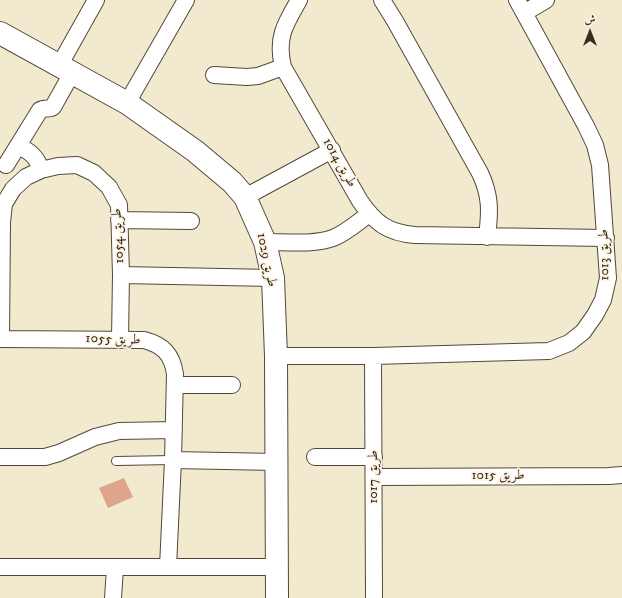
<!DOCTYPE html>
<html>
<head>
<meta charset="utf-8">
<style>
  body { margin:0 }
  #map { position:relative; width:622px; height:598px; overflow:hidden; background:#f1eacf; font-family:"IM FELL DW Pica",Amiri,serif }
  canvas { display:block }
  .north { position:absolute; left:570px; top:12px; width:40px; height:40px; -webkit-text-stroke:3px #fcf5e5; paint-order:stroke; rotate:0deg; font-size:11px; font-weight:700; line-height:16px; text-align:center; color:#3b2a1e }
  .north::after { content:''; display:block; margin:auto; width:14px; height:18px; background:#3b2a1e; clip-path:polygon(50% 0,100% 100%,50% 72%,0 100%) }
</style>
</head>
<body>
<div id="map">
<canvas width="622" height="598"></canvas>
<div class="north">ش</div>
</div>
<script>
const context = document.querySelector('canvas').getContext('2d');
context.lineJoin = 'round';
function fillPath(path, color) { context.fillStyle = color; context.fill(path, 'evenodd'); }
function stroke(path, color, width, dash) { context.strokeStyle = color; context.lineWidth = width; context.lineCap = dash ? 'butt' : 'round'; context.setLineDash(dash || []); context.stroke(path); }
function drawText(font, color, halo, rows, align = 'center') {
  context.font = font + ' "IM FELL DW Pica",Amiri,serif'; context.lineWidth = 3.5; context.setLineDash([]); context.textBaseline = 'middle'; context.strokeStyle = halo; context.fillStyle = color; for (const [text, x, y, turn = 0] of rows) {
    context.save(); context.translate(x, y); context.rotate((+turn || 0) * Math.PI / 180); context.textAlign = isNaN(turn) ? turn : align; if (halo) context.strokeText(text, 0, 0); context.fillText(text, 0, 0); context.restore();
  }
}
const building = new Path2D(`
  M 124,478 L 133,497 L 108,508 L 99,488 Z`);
const lane = new Path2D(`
  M 116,461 L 173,460`);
const street = new Path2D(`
  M 299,0 C 285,24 276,38 283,67 L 360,201 C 375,223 388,233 415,235 L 606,238
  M 382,0 L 395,21 L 480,173 C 491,196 490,212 487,237
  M 524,13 L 546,0
  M 59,66 L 96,0
  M 214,75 L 247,77 L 258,76 L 283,67
  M 127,103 L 186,0
  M 18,146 C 30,151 37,157 41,170
  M 6,165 L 40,110 C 45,107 49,110 53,107 L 72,73
  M 245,197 L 332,150
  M 119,220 L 191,221
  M 265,242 C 286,242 314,245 333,238 C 346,233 358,222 369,214
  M 121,275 L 273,278
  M 0,339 L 144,340 C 163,345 172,354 175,374 L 173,460 L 168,567
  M 1,339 L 2,222 L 4,204 L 13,189 L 26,177 L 41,170 L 58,166 L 77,165 L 94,173 L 109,187 L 119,205 L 121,275 L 120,339
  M 276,356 L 373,356 L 549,351 L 569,343 L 583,332 L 595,315 L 603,300 L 608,278 L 600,165 L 595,145 L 586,126 L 517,0
  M 373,356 L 374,598
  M 175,385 L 232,385
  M 0,457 L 45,457 L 59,453 L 95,437 L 119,431 L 174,430
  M 315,457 L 374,457
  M 173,460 L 276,462
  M 374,477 L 609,476 L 622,475
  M 0,567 L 277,567
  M 113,598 L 115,568`);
const secondary = new Path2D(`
  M 0,33 L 127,103 L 195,151 L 232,182 L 245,197 L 265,242 L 273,278 L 276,356 L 277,598`);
const streetNames = [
  ["طريق 1014",339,163,60],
  ["طريق 1054",119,236,-93],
  ["طريق 1013",605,255,-91],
  ["طريق 1029",266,260,78],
  ["طريق 1055",113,340,2],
  ["طريق 1015",498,476],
  ["طريق 1017",374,477,-90]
];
fillPath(building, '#dea58a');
stroke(lane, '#564739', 10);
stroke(street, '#564739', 18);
stroke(secondary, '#564739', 24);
stroke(lane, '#fff', 8);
stroke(street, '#fff', 16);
stroke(secondary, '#fff', 22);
drawText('14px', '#3b2a1e', '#fcf5e5', streetNames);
</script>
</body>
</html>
